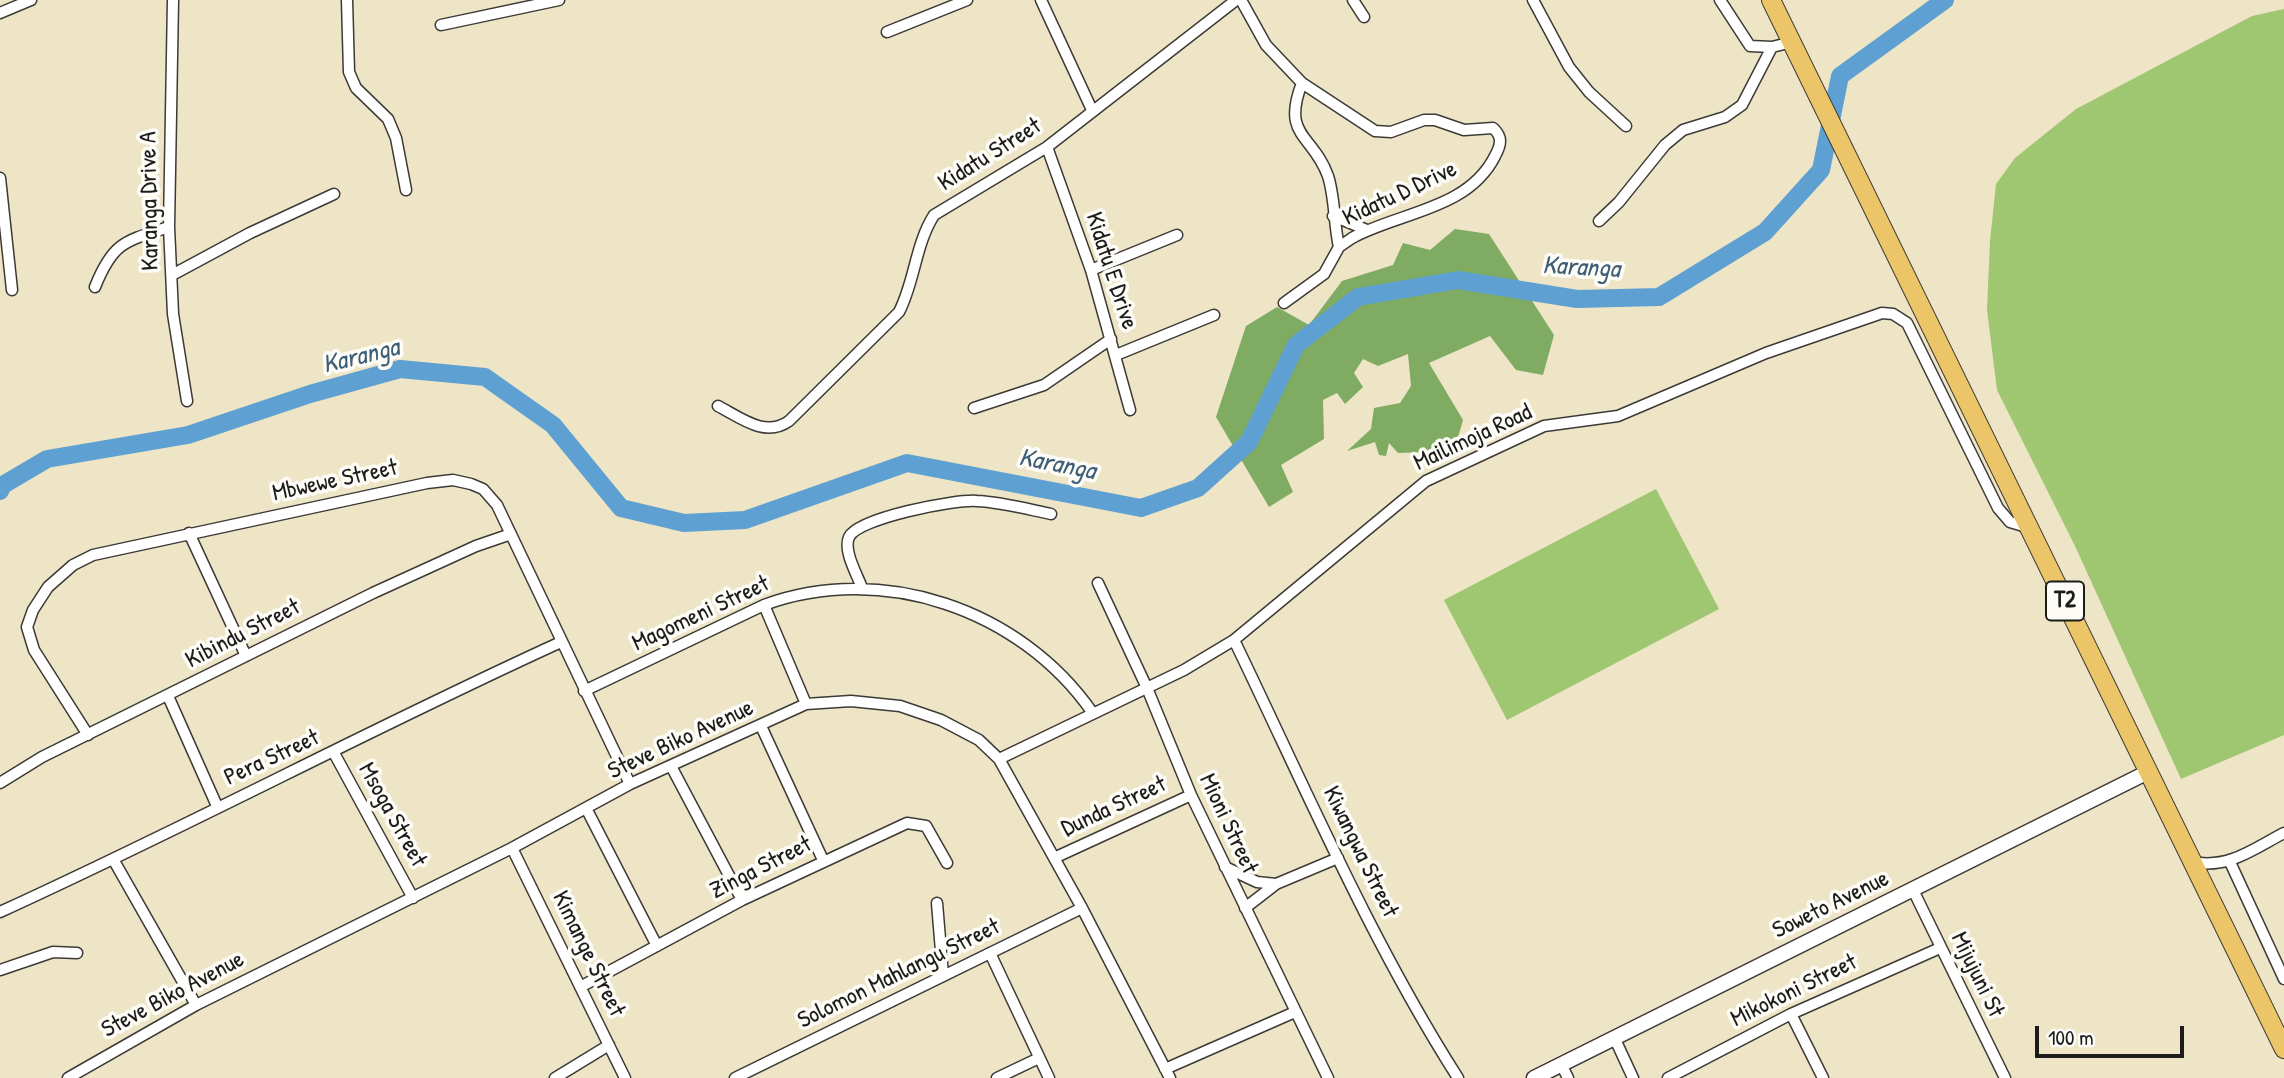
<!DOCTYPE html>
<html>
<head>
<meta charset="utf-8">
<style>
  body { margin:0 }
  #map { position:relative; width:2284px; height:1078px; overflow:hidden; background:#eee4c6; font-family:"Patrick Hand",sans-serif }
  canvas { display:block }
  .scale { position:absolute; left:2035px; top:1026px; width:149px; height:32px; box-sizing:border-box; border:4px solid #1c1c1c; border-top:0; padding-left:9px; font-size:21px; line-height:24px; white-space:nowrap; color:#1c1c1c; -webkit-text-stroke:5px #fdfcf7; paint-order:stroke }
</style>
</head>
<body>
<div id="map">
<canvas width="2284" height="1078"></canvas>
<div class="scale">100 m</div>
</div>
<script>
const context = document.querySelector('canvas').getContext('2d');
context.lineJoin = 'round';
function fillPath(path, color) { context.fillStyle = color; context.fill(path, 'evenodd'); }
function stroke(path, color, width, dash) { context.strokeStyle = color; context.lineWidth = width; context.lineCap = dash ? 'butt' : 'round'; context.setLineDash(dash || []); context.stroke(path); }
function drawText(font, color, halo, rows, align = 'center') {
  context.font = font + ' "Patrick Hand",sans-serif'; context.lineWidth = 7; context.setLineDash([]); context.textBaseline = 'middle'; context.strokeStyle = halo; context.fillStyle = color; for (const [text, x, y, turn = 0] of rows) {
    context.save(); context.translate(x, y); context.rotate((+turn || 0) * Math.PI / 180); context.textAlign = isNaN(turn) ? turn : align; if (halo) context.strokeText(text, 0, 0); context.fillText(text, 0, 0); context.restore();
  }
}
const green = new Path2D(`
  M 2284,9 L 2284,735 L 2181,779 L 2075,546 L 1997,390 L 1987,310 L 1990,241 L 1996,184 L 2015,158 L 2076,109 L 2252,16 Z
  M 1656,489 L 1719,609 L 1507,720 L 1444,600 Z`);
const forest = new Path2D(`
  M 1455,229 L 1489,234 L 1554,335 L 1543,375 L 1516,370 L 1490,336 L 1429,363 L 1463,420 L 1454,451 L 1398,453 L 1389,443 L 1386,456 L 1379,455 L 1375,442 L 1347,451 L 1371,429 L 1374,408 L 1400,403 L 1411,386 L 1408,354 L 1378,366 L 1363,359 L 1354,373 L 1363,387 L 1345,404 L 1337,393 L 1323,400 L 1324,439 L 1281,465 L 1293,492 L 1269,507 L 1216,417 L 1246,326 L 1277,307 L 1309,325 L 1342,281 L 1393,265 L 1403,243 L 1430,250 Z`);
const river = new Path2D(`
  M 0,491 L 3,485 L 47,459 L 188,435 L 310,394 L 400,369 L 485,377 L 553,425 L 621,508 L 684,523 L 745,520 L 907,463 L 1141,508 L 1198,488 L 1249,442 L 1296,345 L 1358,297 L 1458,280 L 1577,299 L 1659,297 L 1765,232 L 1821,170 L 1840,76 L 1945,0`);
const minor = new Path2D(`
  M 173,0 L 169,227 L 173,314 L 187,401
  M 347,0 L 349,72 L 356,88 L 388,119 L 396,138 L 406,190
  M 1041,0 L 1092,110
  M 1241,0 L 1266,45 L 1302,83 L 1375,131 L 1391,132 L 1424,120 L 1435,120 L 1464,130 L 1493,128 C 1503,137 1501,145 1495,156 C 1468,210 1399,212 1352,238 L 1339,247 L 1324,274 L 1284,303
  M 1353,0 L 1364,17
  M 1533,0 L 1569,67 L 1589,92 L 1626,126
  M 1720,0 L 1750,46 L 1772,47 L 1792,42
  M 0,13 L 31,0
  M 441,25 L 559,0
  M 887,32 L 967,0
  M 1302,83 C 1281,137 1313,134 1328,176 C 1335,198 1334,225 1339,247
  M 1047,147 L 1091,270 L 1130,410
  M 0,178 L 12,290
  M 1333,216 L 1367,230
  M 1599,221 L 1619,202 L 1665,145 L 1683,130 L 1725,117 L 1742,105 L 1772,47
  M 1091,270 L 1177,235
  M 172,275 L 250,233 L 334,194
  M 95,287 C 113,242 125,241 169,227
  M 1116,355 L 1214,315
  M 718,406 C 741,418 765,438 789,421 L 899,312 C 915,281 915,245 934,215 L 1047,147 L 1236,0
  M 974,408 L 1044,385 L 1111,339
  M 189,533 L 246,656
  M 1098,583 L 1147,688 L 1191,795 L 1328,1078
  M 862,588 C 857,574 843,551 849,537 C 858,518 955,499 977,501 C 1001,502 1027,509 1051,514
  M 764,605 L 806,704
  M 1234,640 C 1305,787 1370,940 1458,1078
  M 584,691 L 764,605 C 882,562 1020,609 1092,712
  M 168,696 L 217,806
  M 761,726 L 823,860
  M 88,735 L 34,650 L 27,627 L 33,610 L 48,587 L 73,565 L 93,555 L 427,483 L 453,480 L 471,484 L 483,489 L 497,505 L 630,784
  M 334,753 L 413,898
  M 999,759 L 1184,670 L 1234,640 L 1426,481 L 1544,426 L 1618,416 L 1766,353 L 1882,313 L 1893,314 L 1907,323 L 1998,508 L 2010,522 L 2030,528
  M 671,766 L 742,900
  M 0,783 L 42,757 L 373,593 L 476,546 L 511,534
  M 586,808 L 657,946
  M 512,848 L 625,1078
  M 1054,858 L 1191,795
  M 113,859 L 196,1005
  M 2193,862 C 2229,869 2253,849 2284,833
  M 2230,862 L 2284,979
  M 1225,867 L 1257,882 L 1276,884
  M 1913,890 L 2005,1078
  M 937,903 L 943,975
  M 1245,908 L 1276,884 L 1338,858
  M 0,912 C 189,826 372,728 561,642
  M 990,953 L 1049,1078
  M 0,970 L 53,952 L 77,953
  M 582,986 L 742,900 L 907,823 L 926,826 L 947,863
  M 1791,1014 L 1823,1078
  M 1614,1037 L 1633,1078
  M 1561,1064 L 1568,1078
  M 1165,1069 L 1295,1012
  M 68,1078 L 196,1005 L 512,848 L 630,784 L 806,704 L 851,701 L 900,706 L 941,720 L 979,740 L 999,759 L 1082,908 L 1170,1078
  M 555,1078 L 609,1045
  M 735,1078 L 1082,908
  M 997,1078 L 1039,1058
  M 1668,1078 L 1791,1014 L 1940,948`);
const tertiary = new Path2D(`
  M 1534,1078 L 2148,772`);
const trunk = new Path2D(`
  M 1771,0 L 2284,1049`);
const shields = [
  [2065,601,38]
];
const shieldNames = [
  ["T2",2065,601]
];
const streetNames = [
  ["Kidatu Street",990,155,-32],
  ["Kidatu D Drive",1400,194,-25],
  ["Karanga Drive A",150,201,-91],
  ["Kidatu E Drive",1111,271,72],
  ["Mailimoja Road",1473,438,-25],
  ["Mbwewe Street",335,481,-12],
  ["Magomeni Street",701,614,-25],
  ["Kibindu Street",243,634,-27],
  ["Steve Biko Avenue",681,740,-25],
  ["Pera Street",272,758,-25],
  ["Dunda Street",1114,807,-25],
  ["Msoga Street",392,815,61],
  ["Mioni Street",1228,824,65],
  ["Kiwangwa Street",1360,852,64],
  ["Zinga Street",761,868,-27],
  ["Soweto Avenue",1831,905,-26],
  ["Kimange Street",588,954,64],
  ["Solomon Mahlangu Street",899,974,-26],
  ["Mijujuni St",1977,975,64],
  ["Mikokoni Street",1794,991,-26],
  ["Steve Biko Avenue",173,995,-28]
];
const waterNames = [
  ["Karanga",1581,268,3],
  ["Karanga",361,357,-14],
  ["Karanga",1057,465,11]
];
fillPath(green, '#9fc671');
fillPath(forest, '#7fab63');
stroke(river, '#5da0d1', 18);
stroke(minor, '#3c3a36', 13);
stroke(tertiary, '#3c3a36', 17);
stroke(trunk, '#3c3a36', 20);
stroke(minor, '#fff', 10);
stroke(tertiary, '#fff', 14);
stroke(trunk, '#ecc569', 18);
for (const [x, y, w] of shields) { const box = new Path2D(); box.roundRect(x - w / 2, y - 19.5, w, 39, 5); context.fillStyle = '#fdfcf7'; context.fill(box); stroke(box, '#1c1c1c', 2); }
drawText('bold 23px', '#1c1c1c', null, shieldNames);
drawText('24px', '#1c1c1c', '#fdfcf7', streetNames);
drawText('italic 26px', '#3c5e76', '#fdfcf7', waterNames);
</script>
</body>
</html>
